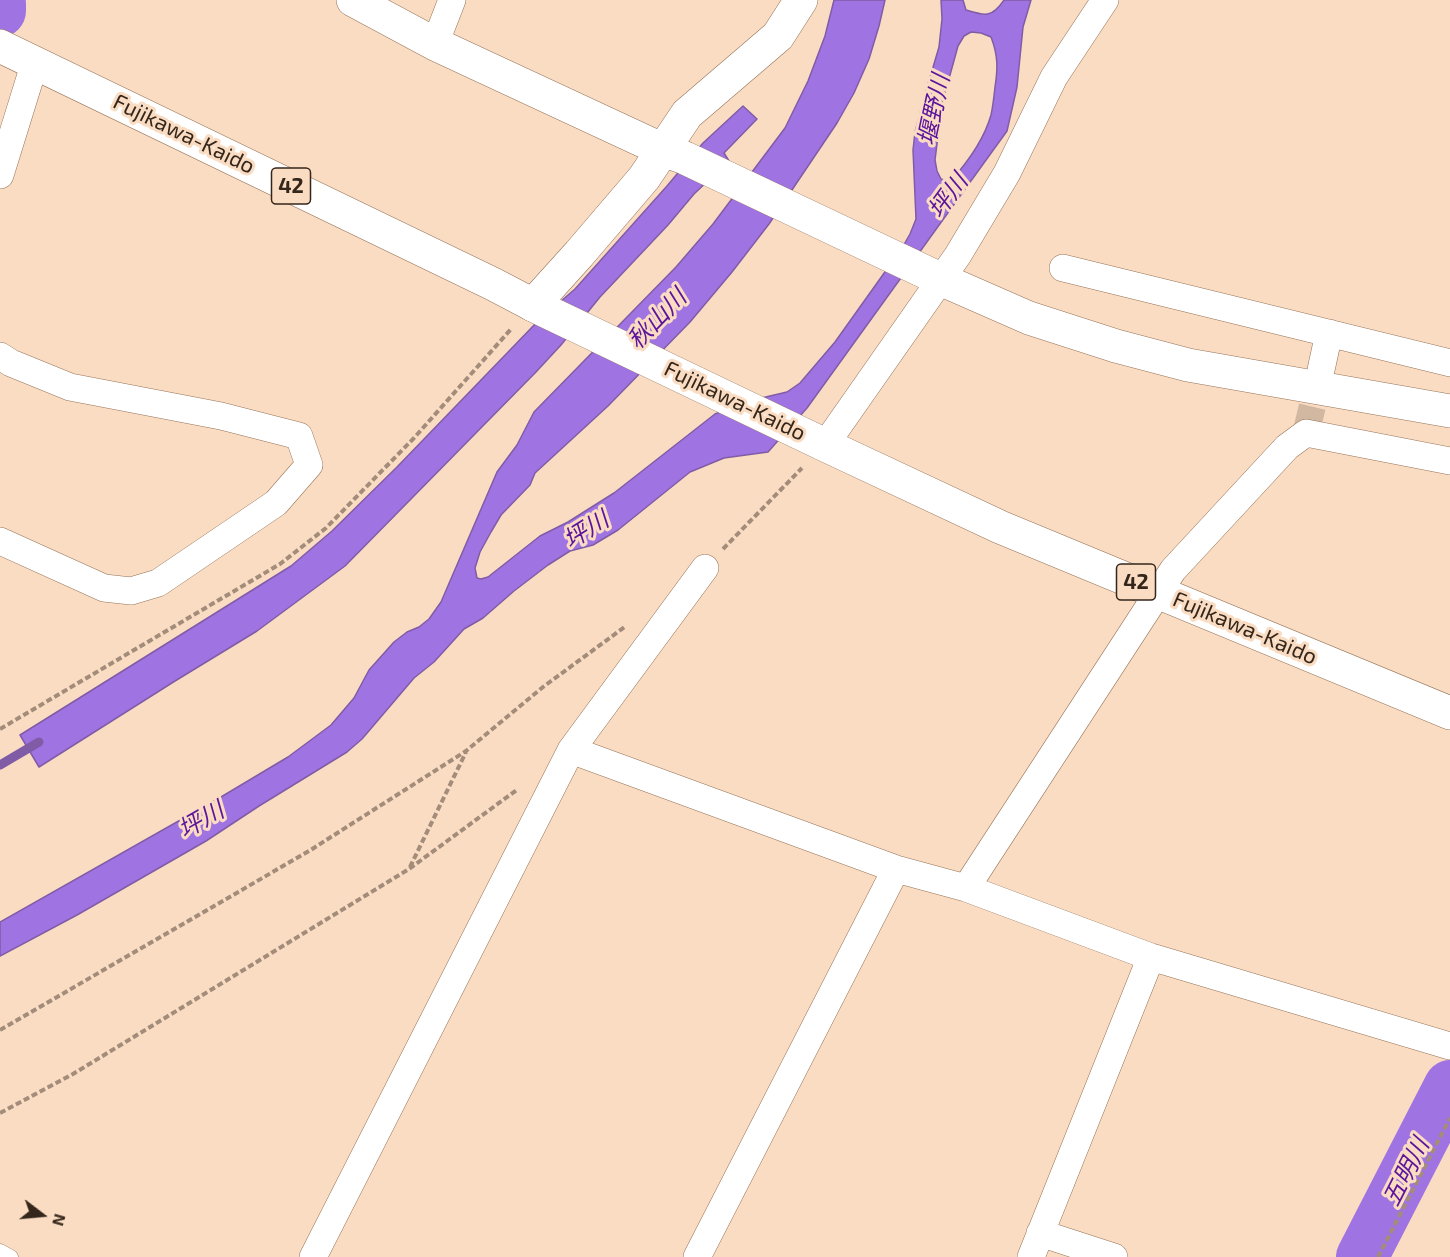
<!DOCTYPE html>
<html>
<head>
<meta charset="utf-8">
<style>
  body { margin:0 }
  #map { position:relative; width:1450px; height:1257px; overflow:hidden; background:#fadcc3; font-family:"Exo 2",sans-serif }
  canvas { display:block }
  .north { position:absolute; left:12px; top:1185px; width:60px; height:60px; -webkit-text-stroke:4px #fadcc3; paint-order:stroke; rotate:106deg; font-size:16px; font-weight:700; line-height:24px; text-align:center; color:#34261a }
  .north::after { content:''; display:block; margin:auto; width:21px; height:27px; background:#34261a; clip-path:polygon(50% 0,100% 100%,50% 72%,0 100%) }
</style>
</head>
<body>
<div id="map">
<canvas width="1450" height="1257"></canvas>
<div class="north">N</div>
</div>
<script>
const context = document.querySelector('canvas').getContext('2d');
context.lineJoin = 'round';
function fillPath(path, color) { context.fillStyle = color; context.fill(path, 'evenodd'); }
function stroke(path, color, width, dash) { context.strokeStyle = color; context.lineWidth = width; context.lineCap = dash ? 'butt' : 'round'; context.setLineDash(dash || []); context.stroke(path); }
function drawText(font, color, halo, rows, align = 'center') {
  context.font = font + ' "Exo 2","Noto Sans JP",sans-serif'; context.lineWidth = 6; context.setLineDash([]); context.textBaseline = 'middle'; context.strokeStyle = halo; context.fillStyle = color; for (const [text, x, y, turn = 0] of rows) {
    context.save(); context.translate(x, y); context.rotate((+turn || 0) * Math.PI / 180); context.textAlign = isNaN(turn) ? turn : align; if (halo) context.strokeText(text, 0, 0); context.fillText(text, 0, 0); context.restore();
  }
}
const water = new Path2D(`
  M 834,0 L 885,0 L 879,26 L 869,59 L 854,93 L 837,123 L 769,224 L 732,272 L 690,322 L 608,406 L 535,473 L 530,485 L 501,515 L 491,532 L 480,552 L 475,568 L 477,578 L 481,579 L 488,577 L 540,536 L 568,522 L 614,493 L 715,414 L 753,400 L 787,392 L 800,383 L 835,342 L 902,248 L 910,234 L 916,219 L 913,150 L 915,132 L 926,91 L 939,47 L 942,19 L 941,0 L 963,0 L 966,10 C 985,16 992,18 1004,0 L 1031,0 L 1023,27 L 1017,87 L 1007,131 L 807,408 L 768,452 L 724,458 L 690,472 L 618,530 L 593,545 L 570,551 L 548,565 L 514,591 L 483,618 L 464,629 L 434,662 L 414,678 L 362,739 L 347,752 L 259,806 L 206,841 L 77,915 L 0,956 L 0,922 L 221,797 L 288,757 L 331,725 L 354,698 L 369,670 L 394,642 L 407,632 L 419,627 L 429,619 L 441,602 L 497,472 L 517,445 L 534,412 L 676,267 L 713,224 L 785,128 L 808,81 L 825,36 ZM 971,32 L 981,33 L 991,37 C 998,55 998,68 995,87 C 994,96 993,106 991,115 C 984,140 967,163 950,182 L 941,179 L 937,171 L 935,160 L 942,104 L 958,46 L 964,36 Z
  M 743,106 L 757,119 L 724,153 L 729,161 L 694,194 L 668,225 L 600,297 L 561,345 L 536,372 L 345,566 L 257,631 L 175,681 L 39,767 L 20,735 L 291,566 L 332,531 L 397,467 L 538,321 L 575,289 L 667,186 L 703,143 Z`);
const stream = new Path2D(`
  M 0,765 L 39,742`);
const river = new Path2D(`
  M 0,4 L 0,11
  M 1362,1257 L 1450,1086`);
const minorTunnel = new Path2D(`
  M 1306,433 L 1321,370`);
const path = new Path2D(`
  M 723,549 L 802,468
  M 0,729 L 280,564 L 326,528 L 414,438 L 512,328
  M 410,867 L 466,752
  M 0,1030 L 309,851 L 466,751 L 543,687 L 626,626
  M 0,1113 L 73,1074 L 409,869 L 518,789
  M 1378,1257 L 1450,1118`);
const service = new Path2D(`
  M 0,1251 L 11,1257`);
const minor = new Path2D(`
  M 435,44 L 452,0
  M 0,175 L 35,62
  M 1063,268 L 1450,363
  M 0,356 L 11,363 L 70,387 L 221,416 L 299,436 L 309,465 L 276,503 L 158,583 L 131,591 L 104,588 L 0,541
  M 1321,370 L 1329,333
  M 825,445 L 958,255 L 1007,173 L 1054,77 L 1105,0
  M 571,750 L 896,869 L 966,888 L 1151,957 L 1450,1046
  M 966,888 L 1173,570 L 1287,447 L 1306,433 L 1450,461
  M 1040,1233 L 1114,1257
  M 313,1257 L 571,750 L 705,568
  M 697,1257 L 896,869
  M 1031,1257 L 1151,957`);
const tertiary = new Path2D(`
  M 353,0 L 435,44 L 663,150 L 685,158 L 940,279 L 1029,318 L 1116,346 L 1188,365 L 1450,411
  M 533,305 L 579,254 L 644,178 L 687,114 L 778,36 L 801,0`);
const primary = new Path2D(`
  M 0,46 L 493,284 L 533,305 L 825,445 L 1000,527 L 1450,713`);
const shields = [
  [291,186,39],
  [1136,582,39]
];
const shieldNames = [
  ["42",291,186],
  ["42",1136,582]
];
const streetNames = [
  ["Fujikawa-Kaido",184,134,26],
  ["Fujikawa-Kaido",735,401,26],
  ["Fujikawa-Kaido",1245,628,23]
];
const waterNames = [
  ["堰野川",934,110,-78],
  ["坪川",948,196,-54],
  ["秋山川",657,319,-46],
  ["坪川",586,530,-32],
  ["坪川",201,820,-30],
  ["五明川",1406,1172,-63]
];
fillPath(water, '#a073e2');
stroke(water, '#805ca6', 1.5);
stroke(stream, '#805ca6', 9);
stroke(river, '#a073e2', 52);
stroke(minorTunnel, '#d2b8a1', 27, [27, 14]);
stroke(service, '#957458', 15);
stroke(minor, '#957458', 28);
stroke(tertiary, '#957458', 34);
stroke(primary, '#957458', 34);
stroke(path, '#a38c79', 4, [6, 3]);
stroke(service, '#fff', 14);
stroke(minor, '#fff', 27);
stroke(tertiary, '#fff', 33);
stroke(primary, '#fff', 33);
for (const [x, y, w] of shields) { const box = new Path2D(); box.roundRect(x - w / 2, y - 18, w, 36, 4.5); context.fillStyle = '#fadcc3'; context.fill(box); stroke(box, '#34261a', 1.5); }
drawText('bold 21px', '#34261a', null, shieldNames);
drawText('22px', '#34261a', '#fadcc3', streetNames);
drawText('italic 24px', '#5b149c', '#fadcc3', waterNames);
</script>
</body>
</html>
